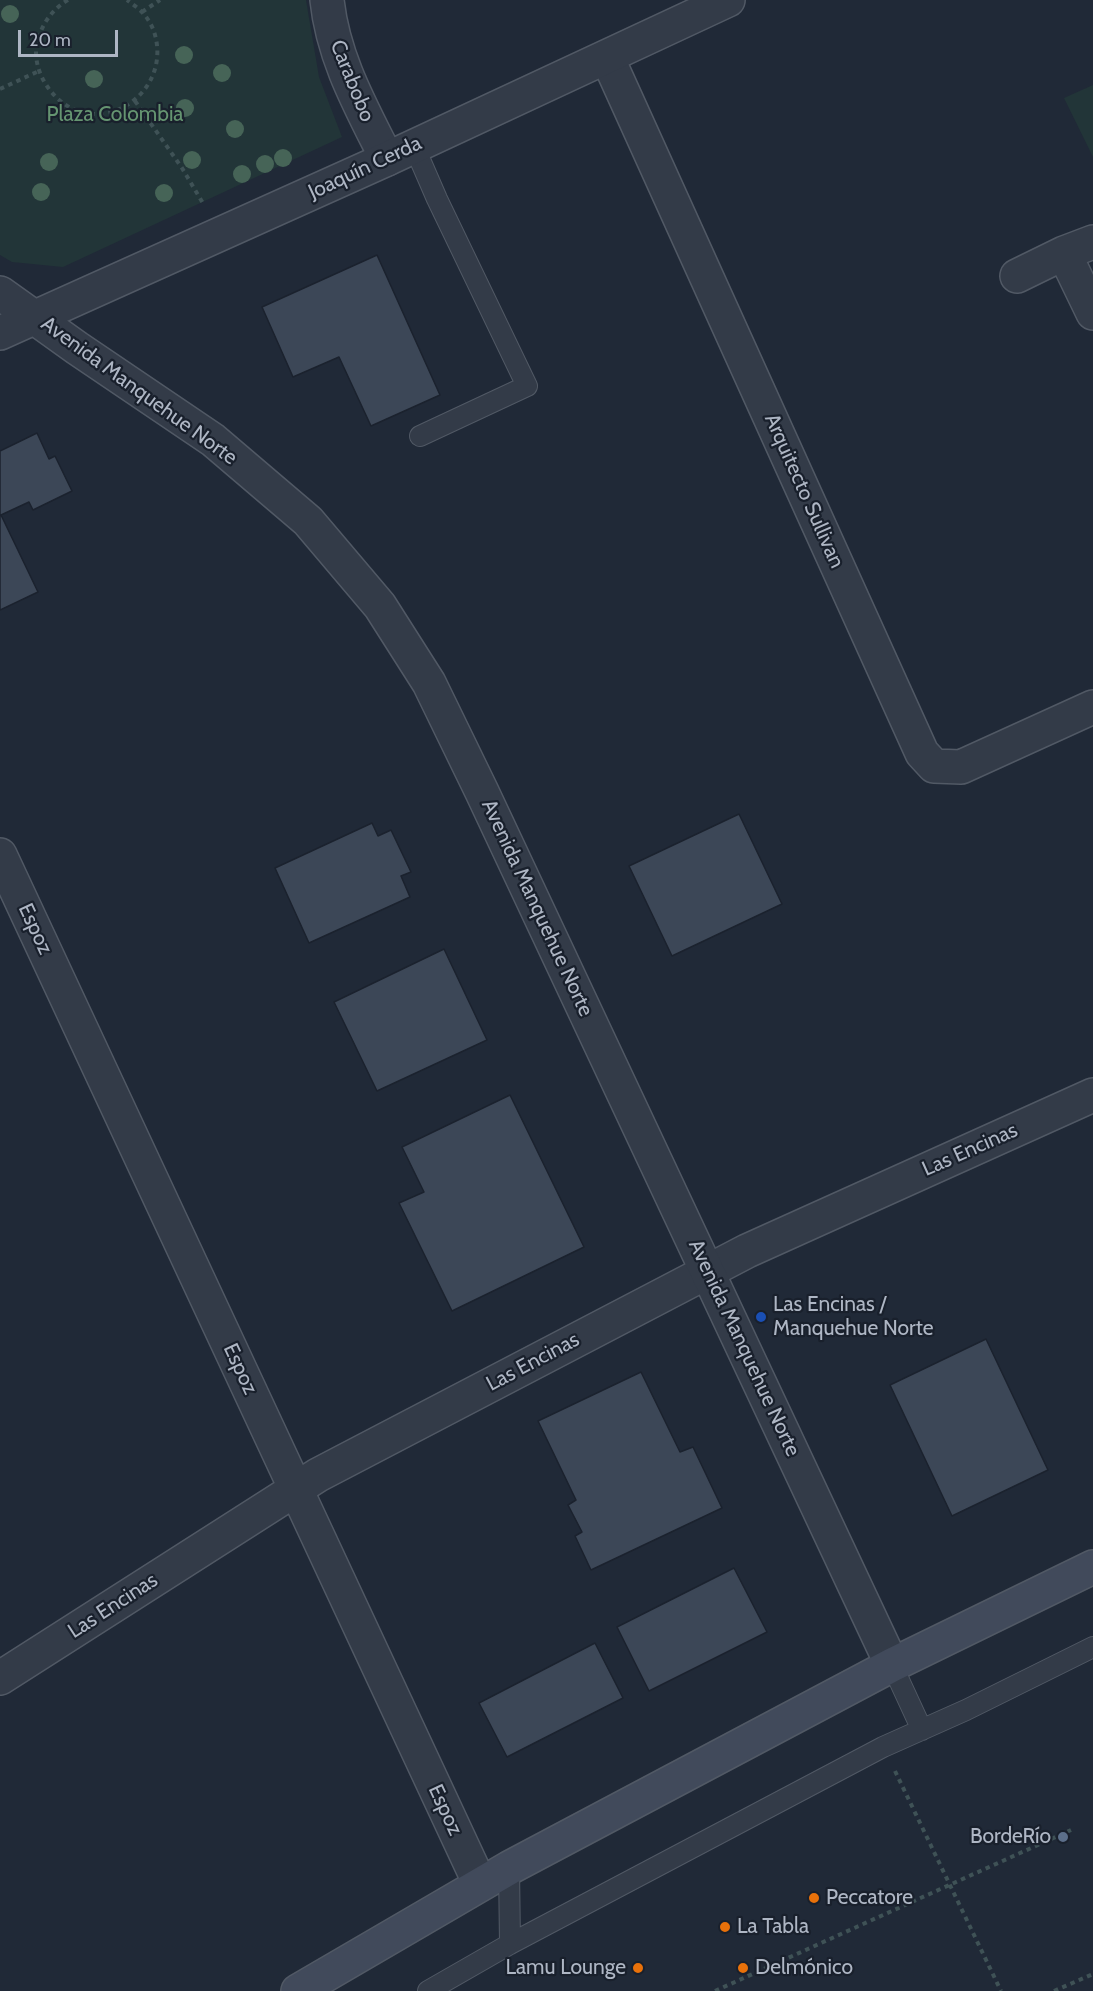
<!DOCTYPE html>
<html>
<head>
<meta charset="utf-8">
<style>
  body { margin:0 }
  #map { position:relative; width:1093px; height:1991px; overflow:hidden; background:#202937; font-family:Cabin,sans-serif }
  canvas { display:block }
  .scale { position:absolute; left:18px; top:30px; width:100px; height:27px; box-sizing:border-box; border:3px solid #aeb6c4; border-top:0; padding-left:8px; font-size:18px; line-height:21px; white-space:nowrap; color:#aeb6c4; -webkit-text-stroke:4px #19202c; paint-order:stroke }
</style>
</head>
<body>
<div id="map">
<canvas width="1093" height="1991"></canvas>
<div class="scale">20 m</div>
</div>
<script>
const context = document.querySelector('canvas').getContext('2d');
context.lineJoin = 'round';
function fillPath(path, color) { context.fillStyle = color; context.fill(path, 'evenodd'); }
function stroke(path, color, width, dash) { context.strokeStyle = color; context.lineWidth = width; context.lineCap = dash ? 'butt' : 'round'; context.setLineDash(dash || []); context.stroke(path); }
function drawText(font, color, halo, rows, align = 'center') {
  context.font = font + ' Cabin,sans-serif'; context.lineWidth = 4.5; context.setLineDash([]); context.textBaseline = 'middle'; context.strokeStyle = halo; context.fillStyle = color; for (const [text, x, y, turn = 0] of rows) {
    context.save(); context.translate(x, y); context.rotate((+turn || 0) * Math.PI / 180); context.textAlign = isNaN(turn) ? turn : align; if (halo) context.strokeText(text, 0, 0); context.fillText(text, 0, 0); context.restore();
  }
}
const green = new Path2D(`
  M 0,0 L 306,0 L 319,77 L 342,137 L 63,267 L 12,262 L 0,255 Z
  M 1093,85 L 1093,157 L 1064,98 Z`);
const building = new Path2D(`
  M 377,255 L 440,395 L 371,426 L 339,357 L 293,377 L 262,307 Z
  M 37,433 L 49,459 L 55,456 L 72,491 L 33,510 L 29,502 L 1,515 L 38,592 L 0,610 L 0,451 Z
  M 739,814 L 782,904 L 672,956 L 629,866 Z
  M 372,823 L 378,836 L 391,830 L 411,872 L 401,876 L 410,897 L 309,943 L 275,868 Z
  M 444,949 L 487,1040 L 377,1091 L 334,1002 Z
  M 510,1095 L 584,1247 L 452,1311 L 399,1203 L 424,1192 L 402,1147 Z
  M 986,1339 L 1048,1470 L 952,1516 L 890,1385 Z
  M 641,1372 L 680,1452 L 693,1447 L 722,1508 L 591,1570 L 575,1536 L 582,1532 L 568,1505 L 576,1500 L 538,1421 Z
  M 734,1568 L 767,1632 L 649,1691 L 617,1627 Z
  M 595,1643 L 623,1698 L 507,1757 L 479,1703 Z`);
const path = new Path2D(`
  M 68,0 C 50,10 37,31 36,52 C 36,69 44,85 56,97 C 98,139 168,97 156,39 C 154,29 149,19 141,11 C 137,7 132,4 127,0
  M 142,12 L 160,0
  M 0,89 L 39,71
  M 135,101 L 182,168 L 204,205
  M 895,1771 L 1001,1991
  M 715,1991 L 1071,1830
  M 1054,1991 L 1093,1974`);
const service = new Path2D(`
  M 414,146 L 437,199 L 527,386 L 420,436
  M 892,1665 L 922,1730
  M 509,1868 L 510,1944
  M 428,1991 L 510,1944 L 883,1747 L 966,1710 L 1093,1647`);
const minor = new Path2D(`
  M 327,0 C 333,58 361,107 387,159
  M 607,57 L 922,753 L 934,766 L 961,767 L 1093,707
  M 1064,253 L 1093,313
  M 1017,276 L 1064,253 L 1093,242
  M 0,855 L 480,1884
  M 0,1678 L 318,1475 L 747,1251 L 1093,1095`);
const tertiary = new Path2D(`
  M 0,293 L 77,348 L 213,440 L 308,521 L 380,606 L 429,683 L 482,792 L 892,1665
  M 0,333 L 387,159 L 728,0`);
const secondary = new Path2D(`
  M 298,1991 L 509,1868 L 892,1665 L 1093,1567`);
const trees = [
  [10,14],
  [184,55],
  [222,73],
  [94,79],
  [185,108],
  [235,129],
  [283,158],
  [192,160],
  [49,162],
  [265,164],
  [242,174],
  [41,192],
  [164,193]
];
const markers = [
  [761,1317,6,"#1a4fb4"],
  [1063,1837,6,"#5c6f8a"],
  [814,1898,6,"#e8710a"],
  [725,1927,6,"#e8710a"],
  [638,1968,6,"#e8710a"],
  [743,1968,6,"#e8710a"]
];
const streetNames = [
  ["Carabobo",352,81,68],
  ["Joaquín Cerda",365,168,-25],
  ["Avenida Manquehue Norte",139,391,36],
  ["Arquitecto Sullivan",804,491,66],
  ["Avenida Manquehue Norte",537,908,65],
  ["Espoz",35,929,65],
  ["Las Encinas",970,1150,-24],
  ["Avenida Manquehue Norte",744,1348,65],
  ["Las Encinas",533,1362,-28],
  ["Espoz",240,1369,65],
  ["Las Encinas",113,1606,-33],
  ["Espoz",445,1810,65]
];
const parkNames = [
  ["Plaza Colombia",115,115]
];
const poiNames = [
  ["Las Encinas /",773,1305],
  ["Manquehue Norte",773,1329],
  ["BordeRío",1051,1837,"right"],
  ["Peccatore",826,1898],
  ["La Tabla",737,1927],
  ["Lamu Lounge",626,1968,"right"],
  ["Delmónico",755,1968]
];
fillPath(green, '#223538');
fillPath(building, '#3c4757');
stroke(building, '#1b222e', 1.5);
stroke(service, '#515965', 22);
stroke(minor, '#515965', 36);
stroke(tertiary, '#515965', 36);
stroke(secondary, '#515965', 36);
stroke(path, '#3f5256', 4, [4.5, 4.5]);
stroke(service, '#333b48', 20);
stroke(minor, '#333b48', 33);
stroke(tertiary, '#333b48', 33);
stroke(secondary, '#414a5b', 33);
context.fillStyle = '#466457';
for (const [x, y] of trees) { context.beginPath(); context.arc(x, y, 9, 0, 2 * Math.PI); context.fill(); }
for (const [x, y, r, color] of markers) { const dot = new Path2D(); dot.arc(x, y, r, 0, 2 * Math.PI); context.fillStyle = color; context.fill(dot); stroke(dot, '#19202c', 2); }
drawText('21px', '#aeb6c4', '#19202c', streetNames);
drawText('21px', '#659571', '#19202c', parkNames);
drawText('21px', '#aeb6c4', '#19202c', poiNames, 'left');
</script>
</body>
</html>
